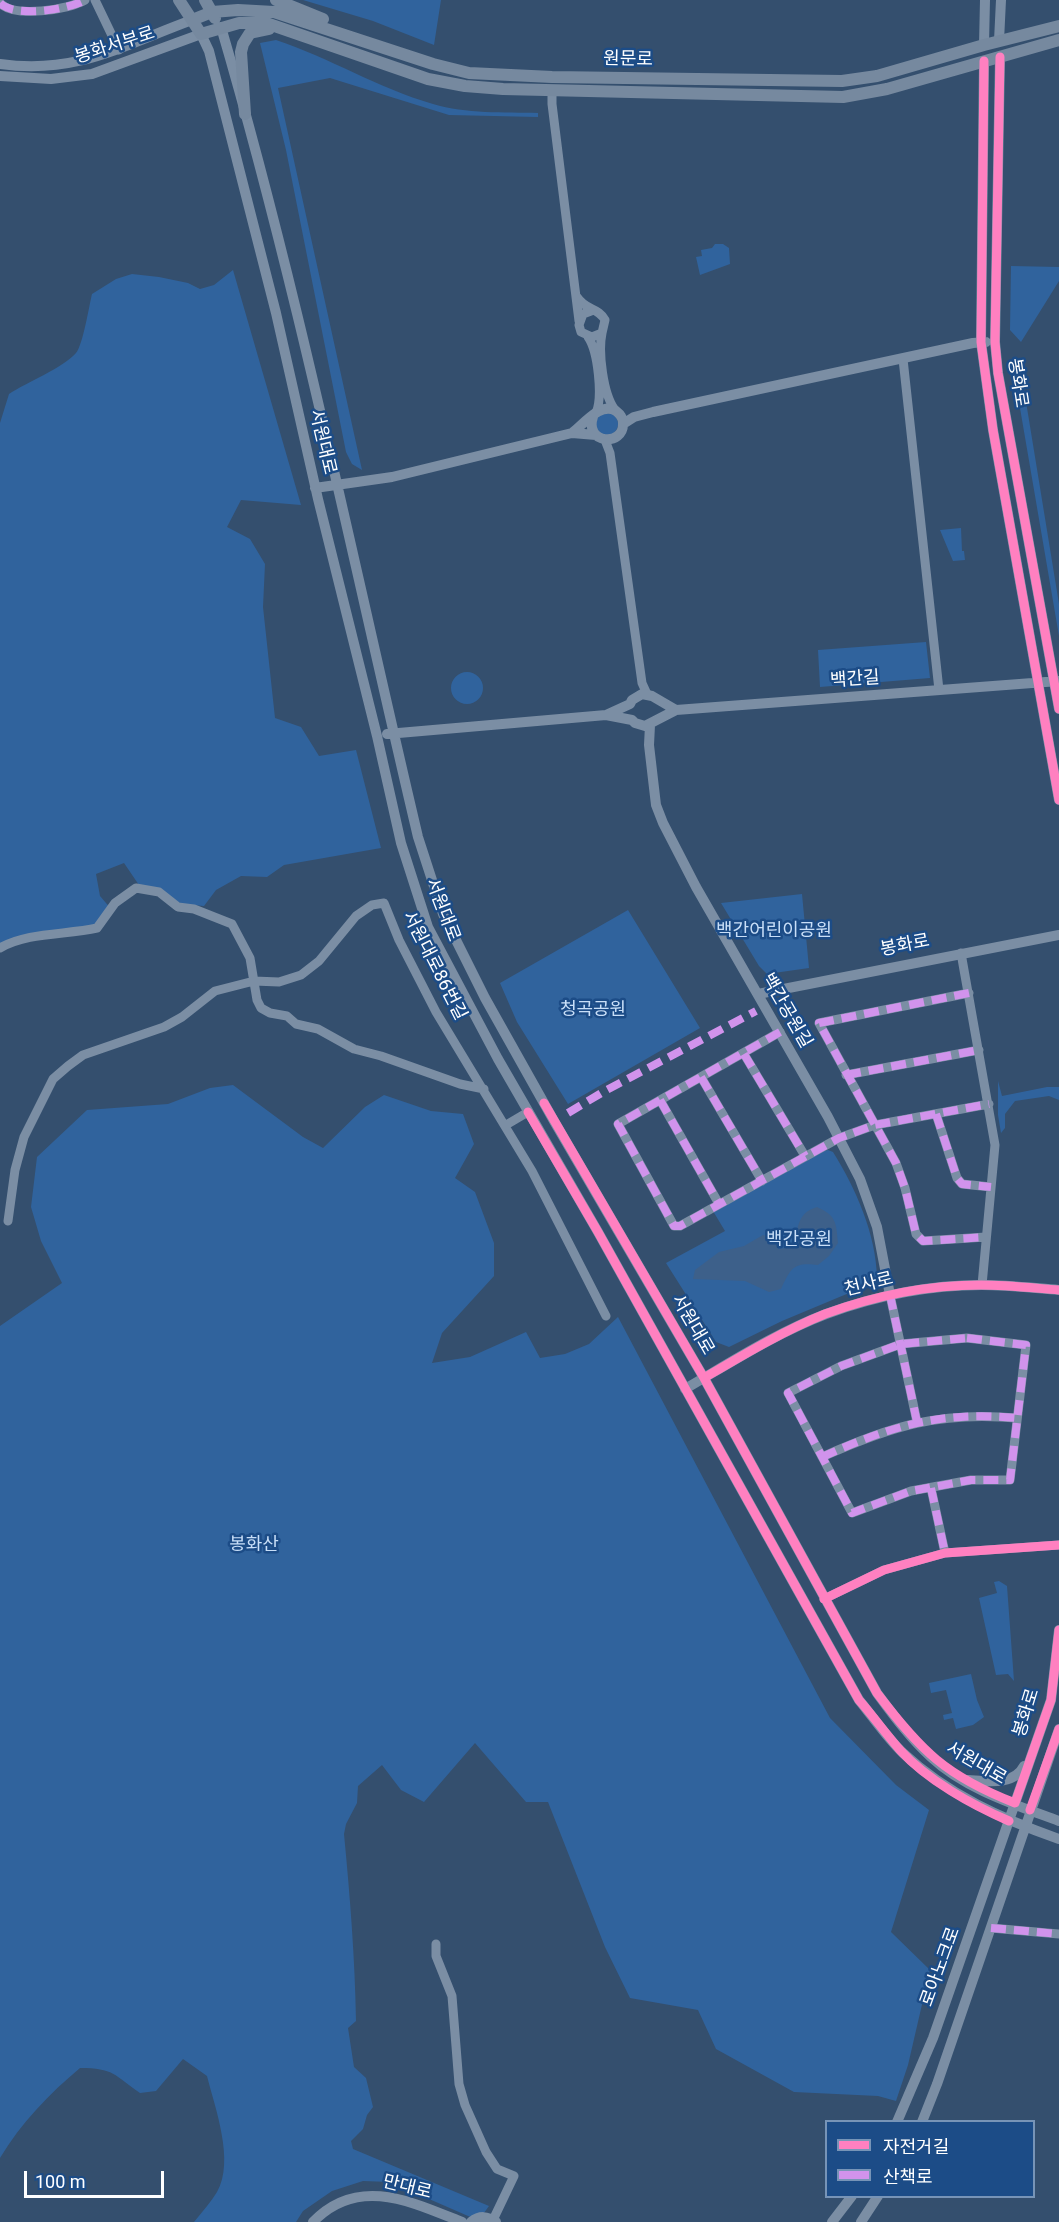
<!DOCTYPE html>
<html>
<head>
<meta charset="utf-8">
<style>
  body { margin:0 }
  #map { position:relative; width:1059px; height:2222px; overflow:hidden; background:#344f6e; font-family:Roboto,"Noto Sans KR",sans-serif }
  canvas { display:block }
  .legend { position:absolute; left:825px; top:2120px; width:210px; height:78px; box-sizing:border-box; background:#1c4c87; border:2px solid #7794b7; margin:0; padding:8px 10px; list-style:none; font-size:18px; color:#fff }
  .legend li { display:flex; align-items:center; gap:12px; height:30px }
  .legend b { width:30px; border:2px solid #7794b7 }
  .scale { position:absolute; left:24px; top:2171px; width:140px; height:27px; box-sizing:border-box; border:3px solid #fff; border-top:0; padding-left:8px; font-size:18px; line-height:21px; white-space:nowrap; color:#fff; -webkit-text-stroke:4px #1c4c87; paint-order:stroke }
</style>
</head>
<body>
<div id="map">
<canvas width="1059" height="2222"></canvas>
<ul class="legend">
<li><b style="height:8px;background:#ff80c0"></b>자전거길</li>
<li><b style="height:8px;background:#d193ec"></b>산책로</li>
</ul>
<div class="scale">100 m</div>
</div>
<script>
const context = document.querySelector('canvas').getContext('2d');
context.lineJoin = 'round';
function fillPath(path, color) { context.fillStyle = color; context.fill(path, 'evenodd'); }
function stroke(path, color, width, dash) { context.strokeStyle = color; context.lineWidth = width; context.lineCap = dash ? 'butt' : 'round'; context.setLineDash(dash || []); context.stroke(path); }
function drawText(font, color, halo, rows, align = 'center') {
  context.font = font + ' Roboto,"Noto Sans KR",sans-serif'; context.lineWidth = 5; context.setLineDash([]); context.textBaseline = 'middle'; context.strokeStyle = halo; context.fillStyle = color; for (const [text, x, y, turn = 0] of rows) {
    context.save(); context.translate(x, y); context.rotate((+turn || 0) * Math.PI / 180); context.textAlign = isNaN(turn) ? turn : align; if (halo) context.strokeText(text, 0, 0); context.fillText(text, 0, 0); context.restore();
  }
}
const green = new Path2D(`
  M 303,0 L 441,0 L 434,45 L 373,21 Z
  M 276,40 C 330,58 378,88 433,104 C 466,114 504,112 538,113 L 538,117 L 449,115 L 330,78 L 278,88 L 362,470 L 352,464 L 346,452 L 286,150 L 260,43 Z
  M 715,244 L 723,244 L 729,248 L 730,264 L 700,275 L 696,257 L 702,256 L 701,250 L 712,248 Z
  M 1011,266 L 1059,267 L 1059,281 L 1021,342 L 1010,330 Z
  M 233,270 L 301,505 L 241,500 L 227,527 L 250,539 L 265,564 L 263,607 L 275,718 L 301,727 L 319,756 L 356,750 L 381,848 L 284,865 L 267,877 L 241,876 L 216,890 L 204,906 C 197,905 186,906 180,903 C 162,894 165,884 141,888 L 124,863 L 96,874 L 100,896 L 112,910 L 94,927 L 0,947 L 0,423 L 9,394 C 27,382 63,368 76,353 C 83,345 89,306 92,294 L 116,279 L 132,274 L 159,277 L 188,283 L 200,289 L 214,285 Z
  M 1021,371 L 1059,604 L 1059,636 L 1014,373 Z
  M596 424a11 11 0 1 1 22 0a11 11 0 1 1-22 0Z
  M 961,528 L 962,551 L 964,551 L 965,560 L 953,561 L 940,530 Z
  M 926,642 L 930,678 L 820,687 L 818,650 Z
  M451 688a16 16 0 1 1 32 0a16 16 0 1 1-32 0Z
  M 802,894 L 809,968 L 767,974 L 759,966 L 721,903 Z
  M 628,910 L 700,1028 L 568,1104 L 517,1022 L 500,983 Z
  M 998,1081 L 1002,1096 L 1047,1087 L 1059,1087 L 1059,1100 L 1049,1096 L 1015,1101 L 1005,1114 L 1005,1128 L 1001,1133 L 998,1115 Z
  M 233,1085 L 303,1137 L 323,1148 L 365,1107 L 384,1095 L 431,1111 L 463,1114 L 474,1144 L 455,1178 L 475,1192 L 494,1243 L 494,1276 L 442,1333 L 432,1363 L 470,1357 L 526,1332 L 540,1358 L 565,1354 L 589,1344 L 618,1317 L 830,1718 L 896,1785 L 929,1810 L 891,1932 L 930,1970 L 908,2065 L 896,2101 L 878,2096 L 794,2092 L 716,2049 L 698,2010 L 630,1998 L 605,1947 L 548,1802 L 526,1802 L 475,1743 L 424,1802 L 401,1790 L 382,1765 L 358,1786 L 357,1803 L 346,1824 L 344,1834 C 350,1896 355,1959 356,2021 L 348,2028 L 354,2067 L 366,2078 L 373,2107 L 367,2115 L 363,2129 L 351,2141 L 353,2149 L 489,2206 L 481,2217 L 475,2219 L 390,2182 L 363,2181 L 332,2191 L 303,2211 L 296,2222 L 194,2222 C 202,2212 211,2202 217,2192 C 235,2161 215,2108 207,2076 L 183,2059 L 156,2091 L 140,2093 C 114,2075 114,2068 80,2068 C 49,2094 21,2123 0,2158 L 0,1326 L 62,1283 L 41,1241 L 31,1207 L 37,1157 L 87,1110 L 168,1104 L 210,1088 Z
  M 828,1150 L 833,1152 C 856,1189 876,1234 877,1278 L 873,1283 L 782,1321 L 729,1347 L 716,1342 L 666,1263 L 725,1231 L 713,1211 L 823,1151 Z
  M 999,1581 L 1007,1586 L 1014,1681 L 1008,1674 L 996,1675 L 979,1598 L 997,1593 L 994,1582 Z
  M 971,1674 L 977,1700 L 984,1717 L 973,1725 L 956,1729 L 953,1718 L 944,1720 L 943,1715 L 952,1713 L 946,1690 L 931,1693 L 929,1683 Z`);
const water = new Path2D(`
  M 817,1207 C 837,1216 836,1223 838,1243 L 829,1256 L 818,1265 C 793,1262 791,1268 781,1289 L 769,1292 L 745,1281 L 693,1279 L 695,1270 L 719,1252 L 744,1246 L 763,1235 L 771,1237 L 779,1249 L 790,1247 C 801,1230 794,1214 817,1207 Z`);
const minor = new Path2D(`
  M 95,0 L 119,50
  M 0,3 C 14,18 68,10 85,0
  M 552,90 L 552,104 L 579,321
  M 577,297 C 586,311 598,307 605,320 L 602,333 L 592,337 L 581,332 L 579,325 L 583,314 L 591,311
  M 602,333 C 598,352 603,394 615,410
  M 588,337 C 598,351 603,397 596,413
  M 903,359 L 939,690
  M 605,440 L 610,453 L 642,683 L 647,694
  M 0,948 C 28,932 66,935 97,928 L 115,903 L 136,888 L 159,892 L 178,907 L 194,909 L 232,924 L 250,958 L 257,1000 L 261,1008 L 270,1013 L 287,1016 L 296,1024 L 318,1029 L 354,1049 L 381,1056 L 460,1084 L 484,1089
  M 961,953 L 995,1145 L 982,1285
  M 969,993 L 819,1023 L 896,1163 L 905,1188 L 916,1234 L 923,1241 L 986,1237
  M 780,1032 L 618,1124 L 674,1226 L 680,1226 L 839,1138 L 875,1125 L 989,1104
  M 744,1054 L 805,1156
  M 846,1075 L 979,1050
  M 701,1077 L 762,1181
  M 660,1100 L 719,1204
  M 936,1114 L 957,1178 L 962,1184 L 991,1187
  M 506,1125 L 528,1112
  M 8,1221 L 15,1170 L 24,1137 L 53,1079 L 68,1066 L 83,1055 L 164,1027 L 182,1017 L 215,991 L 254,981 L 279,982 L 301,975 L 319,961 L 356,916 L 372,905 L 384,903 L 399,940 L 436,1012 L 532,1171 L 606,1316
  M 890,1295 L 917,1422
  M 967,1338 L 1026,1345 L 1010,1480 L 971,1480 L 911,1491 L 852,1513 L 788,1393 L 841,1366 L 901,1344 Z
  M 822,1457 C 891,1426 940,1411 1017,1418
  M 931,1488 L 945,1553
  M 824,1599 L 884,1570 L 945,1553 L 1059,1545
  M 991,1928 L 1059,1934
  M 436,1944 L 436,1956 L 452,1996 L 459,2084 L 465,2105 L 486,2152 L 497,2169 L 514,2176 L 493,2220`);
const tertiary = new Path2D(`
  M 221,27 C 299,293 354,567 418,837 L 443,914 L 485,998 L 554,1121 L 704,1378 L 877,1693 C 894,1716 910,1738 931,1757 C 965,1789 1016,1805 1059,1821
  M 999,41 L 1001,0
  M 984,45 L 985,0
  M 1000,57 L 995,342 L 998,373 L 1059,709
  M 984,61 L 981,342 L 993,430 L 1059,800
  M 0,64 C 77,75 123,45 192,20
  M 0,76 L 51,79 L 92,74 L 201,34 L 209,51 L 276,313 L 318,499 L 377,736 L 401,843 L 428,927 L 498,1059 L 598,1232 L 859,1700 C 873,1717 887,1738 903,1753 C 948,1795 1002,1819 1059,1839
  M 623,424 L 634,417 L 653,412 L 973,343 L 986,342
  M 572,433 C 583,425 601,401 616,411 C 620,414 623,418 623,423 C 624,447 584,444 593,417
  M 315,488 L 392,477 L 572,433 L 596,435
  M 606,715 L 630,704 L 632,700 L 642,694 L 652,696 L 676,710
  M 650,725 L 649,745 L 656,805 L 663,823 L 696,887 L 828,1117 L 860,1179 L 877,1227 L 890,1295
  M 387,734 L 606,715 L 632,720 L 635,723 L 645,726 L 676,710 L 1059,681
  M 758,994 L 1059,935
  M 685,1389 C 730,1363 776,1333 826,1314 C 875,1296 929,1285 982,1285 C 1007,1285 1033,1288 1059,1290
  M 968,1780 C 987,1781 1014,1786 1024,1766
  M 897,2122 L 933,2038 L 1051,1700 L 1059,1630
  M 922,2122 L 937,2084 L 1059,1729
  M 313,2222 C 358,2175 412,2202 462,2222
  M 471,2222 C 480,2215 487,2216 496,2222
  M 832,2222 L 852,2196
  M 861,2222 L 878,2196`);
const secondary = new Path2D(`
  M 179,0 L 201,34 L 239,23 L 266,23 L 428,79 L 465,86 L 503,89 L 843,97 L 887,89 L 1059,40
  M 205,0 L 215,18
  M 276,0 L 323,19
  M 192,20 L 212,12 L 238,10 L 274,12 L 433,64 L 469,73 L 552,77 L 842,81 L 877,76 L 984,45 L 1059,26
  M 245,114 L 241,52 L 243,44 L 250,33 L 269,29`);
const quiet = new Path2D(`
  M 0,3 C 14,18 68,10 85,0
  M 969,993 L 819,1023 L 896,1163 L 905,1188 L 916,1234 L 923,1241 L 986,1237
  M 780,1032 L 618,1124 L 674,1226 L 680,1226 L 839,1138 L 875,1125 L 989,1104
  M 744,1054 L 805,1156
  M 846,1075 L 979,1050
  M 701,1077 L 762,1181
  M 660,1100 L 719,1204
  M 568,1113 L 603,1092 L 756,1011
  M 936,1114 L 957,1178 L 962,1184 L 991,1187
  M 890,1295 L 917,1422
  M 967,1338 L 1026,1345 L 1010,1480 L 971,1480 L 911,1491 L 852,1513 L 788,1393 L 841,1366 L 901,1344 Z
  M 822,1457 C 891,1426 940,1411 1017,1418
  M 931,1488 L 945,1553
  M 991,1928 L 1059,1934`);
const cycleway = new Path2D(`
  M 1000,57 L 995,342 L 998,373 L 1059,709
  M 984,61 L 981,342 L 993,430 L 1059,800
  M 544,1103 L 704,1378 L 877,1693 C 921,1751 946,1776 1015,1803 L 1051,1700 L 1059,1630
  M 528,1112 L 598,1232 L 859,1700 C 873,1716 886,1734 900,1750 C 927,1780 972,1805 1009,1821
  M 704,1378 C 743,1355 783,1331 825,1314 C 874,1296 929,1285 981,1285 C 1007,1285 1033,1288 1059,1290
  M 824,1599 L 884,1570 L 945,1553 L 1059,1545
  M 1030,1810 L 1059,1729`);
const streetNames = [
  ["봉화서부로",115,46,-18],
  ["원문로",628,60,1],
  ["봉화로",1017,383,81],
  ["서원대로",322,442,77],
  ["백간길",855,680,-4],
  ["서원대로",442,910,69],
  ["봉화로",905,946,-11],
  ["서원대로86번길",434,966,63],
  ["백간공원길",786,1011,60],
  ["천사로",869,1285,-14],
  ["서원대로",692,1325,60],
  ["봉화로",1027,1713,-73],
  ["서원대로",976,1764,30],
  ["로아노크로",941,1967,-70],
  ["만대로",407,2188,14]
];
const parkNames = [
  ["백간어린이공원",774,931],
  ["청곡공원",593,1010],
  ["백간공원",799,1240],
  ["봉화산",254,1545]
];
fillPath(green, '#30639d');
fillPath(water, '#3d608a');
stroke(minor, '#7b8ea4', 9);
stroke(tertiary, '#7b8ea4', 10);
stroke(secondary, '#76899f', 12);
stroke(quiet, '#d193ec', 8, [15, 8]);
stroke(cycleway, '#ff80c0', 9);
drawText('18px', '#fff', '#1c4c87', streetNames);
drawText('18px', '#c9dff8', '#1c4c87', parkNames);
</script>
</body>
</html>
